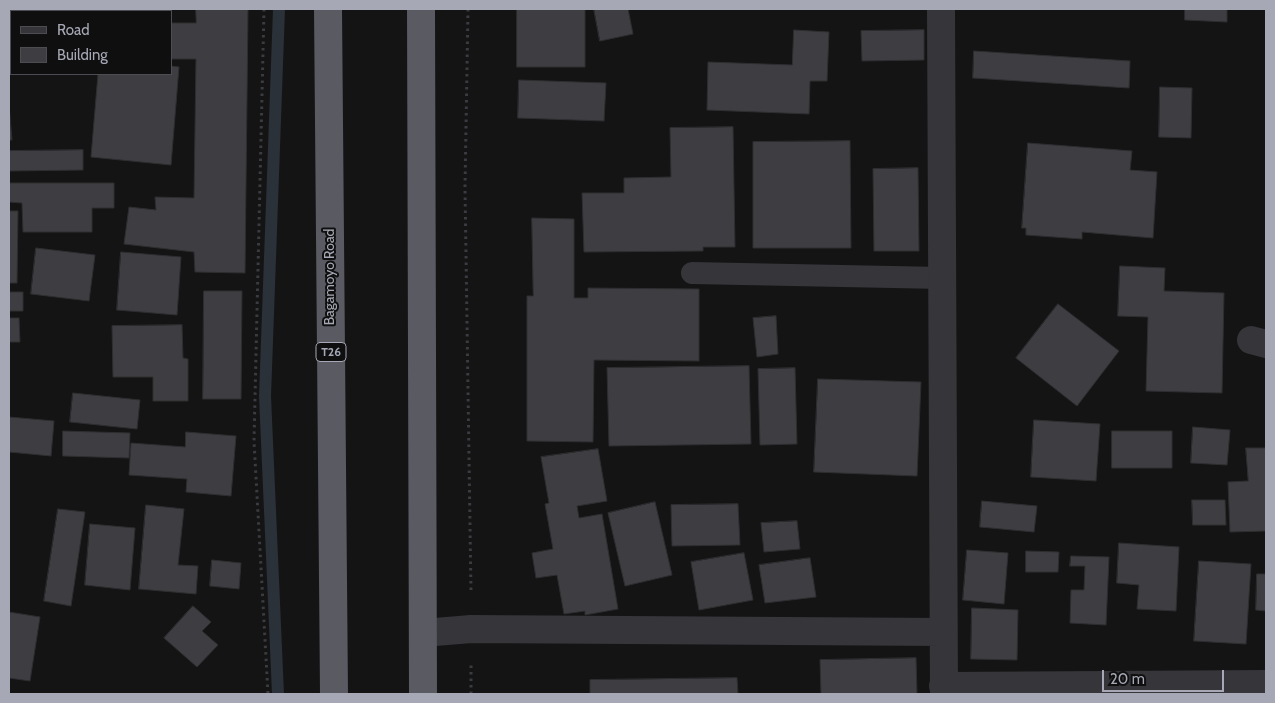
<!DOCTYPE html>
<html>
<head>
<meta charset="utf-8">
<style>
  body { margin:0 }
  #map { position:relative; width:1275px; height:703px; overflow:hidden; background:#141415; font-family:Cabin,sans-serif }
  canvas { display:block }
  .frame { position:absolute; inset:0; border:10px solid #a6a9b5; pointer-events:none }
  .legend { position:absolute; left:10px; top:10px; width:162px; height:65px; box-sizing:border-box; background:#0f0f10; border:1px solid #4b4d52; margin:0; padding:6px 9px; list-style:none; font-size:15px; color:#a6a9b5 }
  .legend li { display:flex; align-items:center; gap:10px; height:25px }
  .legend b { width:25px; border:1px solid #4b4d52 }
  .scale { position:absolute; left:1102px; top:670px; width:122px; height:22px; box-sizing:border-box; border:2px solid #a6a9b5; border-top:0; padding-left:6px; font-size:15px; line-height:18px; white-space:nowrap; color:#a6a9b5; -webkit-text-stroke:4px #0f0f10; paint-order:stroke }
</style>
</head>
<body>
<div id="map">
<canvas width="1275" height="703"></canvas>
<div class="frame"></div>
<ul class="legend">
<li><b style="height:6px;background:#35353a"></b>Road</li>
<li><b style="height:14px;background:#3e3e42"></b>Building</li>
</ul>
<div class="scale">20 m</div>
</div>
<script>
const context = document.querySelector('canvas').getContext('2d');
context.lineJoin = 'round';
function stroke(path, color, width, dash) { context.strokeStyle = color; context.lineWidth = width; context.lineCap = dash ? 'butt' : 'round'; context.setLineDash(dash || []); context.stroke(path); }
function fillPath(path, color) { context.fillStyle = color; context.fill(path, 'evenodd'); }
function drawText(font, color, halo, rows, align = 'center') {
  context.font = font + ' Cabin,sans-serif'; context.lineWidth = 4; context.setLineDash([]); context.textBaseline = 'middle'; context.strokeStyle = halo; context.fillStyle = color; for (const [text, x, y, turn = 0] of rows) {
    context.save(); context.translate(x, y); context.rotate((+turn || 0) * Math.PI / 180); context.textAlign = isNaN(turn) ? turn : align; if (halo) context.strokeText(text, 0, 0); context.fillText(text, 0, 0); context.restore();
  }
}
const stream = new Path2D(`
  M 278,694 L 265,396 L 279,9`);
const building = new Path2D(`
  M 196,9 L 248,9 L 245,273 L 195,272 L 194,252 L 124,244 L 129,207 L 156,210 L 155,197 L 194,198 L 196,59 L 171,59 L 171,23 L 196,23 Z
  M 517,9 L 585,9 L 585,67 L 517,67 Z
  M 594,9 L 628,9 L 633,34 L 600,41 Z
  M 1185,9 L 1227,9 L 1227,22 L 1185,20 Z
  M 794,30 L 829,32 L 827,81 L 810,81 L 809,114 L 707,110 L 708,62 L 792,65 Z
  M 924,30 L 924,60 L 862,61 L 861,31 Z
  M 974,51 L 1130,61 L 1129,88 L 973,78 Z
  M 171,66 L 179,67 L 171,165 L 91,157 L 98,74 L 171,74 Z
  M 519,80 L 606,83 L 604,121 L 518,118 Z
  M 1160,87 L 1192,88 L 1191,138 L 1159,137 Z
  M 9,104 L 12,140 L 9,140 Z
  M 733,127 L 735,247 L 703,247 L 703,251 L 584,252 L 582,193 L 624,193 L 624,178 L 671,177 L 670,128 Z
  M 850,141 L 851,248 L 753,248 L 753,142 Z
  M 1028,143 L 1132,151 L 1130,170 L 1157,172 L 1153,238 L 1082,232 L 1082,239 L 1026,235 L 1026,228 L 1022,228 Z
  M 83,150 L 83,170 L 9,171 L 9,151 Z
  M 918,168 L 919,251 L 874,251 L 873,169 Z
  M 9,183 L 114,183 L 114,208 L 92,208 L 92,232 L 23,232 L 22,203 L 9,202 Z
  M 9,211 L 18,211 L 17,283 L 9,283 Z
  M 532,218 L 574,219 L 574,298 L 588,298 L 588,288 L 699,289 L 699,361 L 594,360 L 593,442 L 527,441 L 527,296 L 533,296 Z
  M 36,248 L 95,255 L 89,301 L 31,294 Z
  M 121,252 L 181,257 L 177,315 L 117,310 Z
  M 1120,266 L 1165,268 L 1164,291 L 1224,293 L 1222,393 L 1146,391 L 1148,317 L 1118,316 Z
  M 204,291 L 242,291 L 241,399 L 203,399 Z
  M 9,292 L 23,292 L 23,311 L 9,311 Z
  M 1058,304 L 1119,351 L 1077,406 L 1016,358 Z
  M 776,316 L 778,354 L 757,357 L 753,318 Z
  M 9,318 L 19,318 L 20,342 L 9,342 Z
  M 182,325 L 183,358 L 188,359 L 188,401 L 153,401 L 153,377 L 113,377 L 112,326 Z
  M 749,366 L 751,444 L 609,446 L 607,368 Z
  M 795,368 L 797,444 L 760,445 L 758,369 Z
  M 818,379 L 921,382 L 917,476 L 814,472 Z
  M 73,393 L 140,400 L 137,429 L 70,422 Z
  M 9,417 L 54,421 L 51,456 L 9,452 Z
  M 1034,420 L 1100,424 L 1096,481 L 1031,477 Z
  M 1193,427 L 1230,430 L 1227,465 L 1191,463 Z
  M 63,431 L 130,433 L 129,458 L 63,456 Z
  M 1112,431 L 1172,431 L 1172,468 L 1112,468 Z
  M 186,432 L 236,436 L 231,496 L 186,492 L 187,479 L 129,475 L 131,443 L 185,447 Z
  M 1246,448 L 1266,448 L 1266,531 L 1230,532 L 1228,482 L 1248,481 Z
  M 598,449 L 607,501 L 577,506 L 579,518 L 602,514 L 618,609 L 585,615 L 585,611 L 564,614 L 557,575 L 536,578 L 532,553 L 553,549 L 545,504 L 549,503 L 541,457 Z
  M 1192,500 L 1225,500 L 1226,525 L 1193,525 Z
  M 982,501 L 1037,506 L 1034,532 L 980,527 Z
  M 655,502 L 672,575 L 625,586 L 608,513 Z
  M 738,504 L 740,545 L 672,546 L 671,505 Z
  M 146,505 L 184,509 L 178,565 L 198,566 L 196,594 L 139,589 Z
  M 58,509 L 85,512 L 71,606 L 44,601 Z
  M 797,521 L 800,549 L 764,552 L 761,523 Z
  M 90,524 L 135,528 L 130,590 L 85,585 Z
  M 1119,543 L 1179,547 L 1176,611 L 1137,609 L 1139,585 L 1117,583 Z
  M 967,550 L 1008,553 L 1004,604 L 963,600 Z
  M 1026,551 L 1059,552 L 1058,572 L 1026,572 Z
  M 744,553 L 753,600 L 699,610 L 691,562 Z
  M 1071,556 L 1109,557 L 1106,625 L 1070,623 L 1071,590 L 1084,590 L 1085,566 L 1070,566 Z
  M 810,558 L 816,597 L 765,603 L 759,565 Z
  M 212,560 L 241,563 L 239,589 L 210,586 Z
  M 1199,561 L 1251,564 L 1246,644 L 1194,641 Z
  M 1257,574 L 1266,574 L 1266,611 L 1256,610 Z
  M 193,606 L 211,622 L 202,631 L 218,645 L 197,667 L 164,638 Z
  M 972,608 L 1018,610 L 1017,660 L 971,659 Z
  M 9,612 L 40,617 L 30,681 L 9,678 Z
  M 916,658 L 917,694 L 821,694 L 820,660 Z
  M 737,678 L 738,694 L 590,694 L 590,680 Z`);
const path = new Path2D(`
  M 264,9 L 254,441 L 268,694
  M 468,9 L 465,187 L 471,593
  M 471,694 L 471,664`);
const service = new Path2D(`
  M 692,273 L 942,278`);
const minor = new Path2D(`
  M 941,9 L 944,694
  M 9,10 L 19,9
  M 1251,340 L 1266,344
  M 423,633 L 471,629 L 943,632
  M 943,686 L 1266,684`);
const trunk = new Path2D(`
  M 328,9 L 334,694
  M 421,9 L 423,694`);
const shields = [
  [331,352,30]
];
const shieldNames = [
  ["T26",331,352]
];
const streetNames = [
  ["Bagamoyo Road",330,277,-90]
];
stroke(stream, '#2b3138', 12);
fillPath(building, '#3e3e42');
stroke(building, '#2e2e31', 1);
stroke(path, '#3b3c41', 3, [2.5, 4]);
stroke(service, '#35353a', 22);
stroke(minor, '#35353a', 28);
stroke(trunk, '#595a62', 28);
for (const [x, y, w] of shields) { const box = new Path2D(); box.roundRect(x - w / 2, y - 9.5, w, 19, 4); context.fillStyle = '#0f0f10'; context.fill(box); stroke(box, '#a6a9b5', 1); }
drawText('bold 12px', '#a6a9b5', null, shieldNames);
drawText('14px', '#a6a9b5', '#0f0f10', streetNames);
</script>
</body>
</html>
